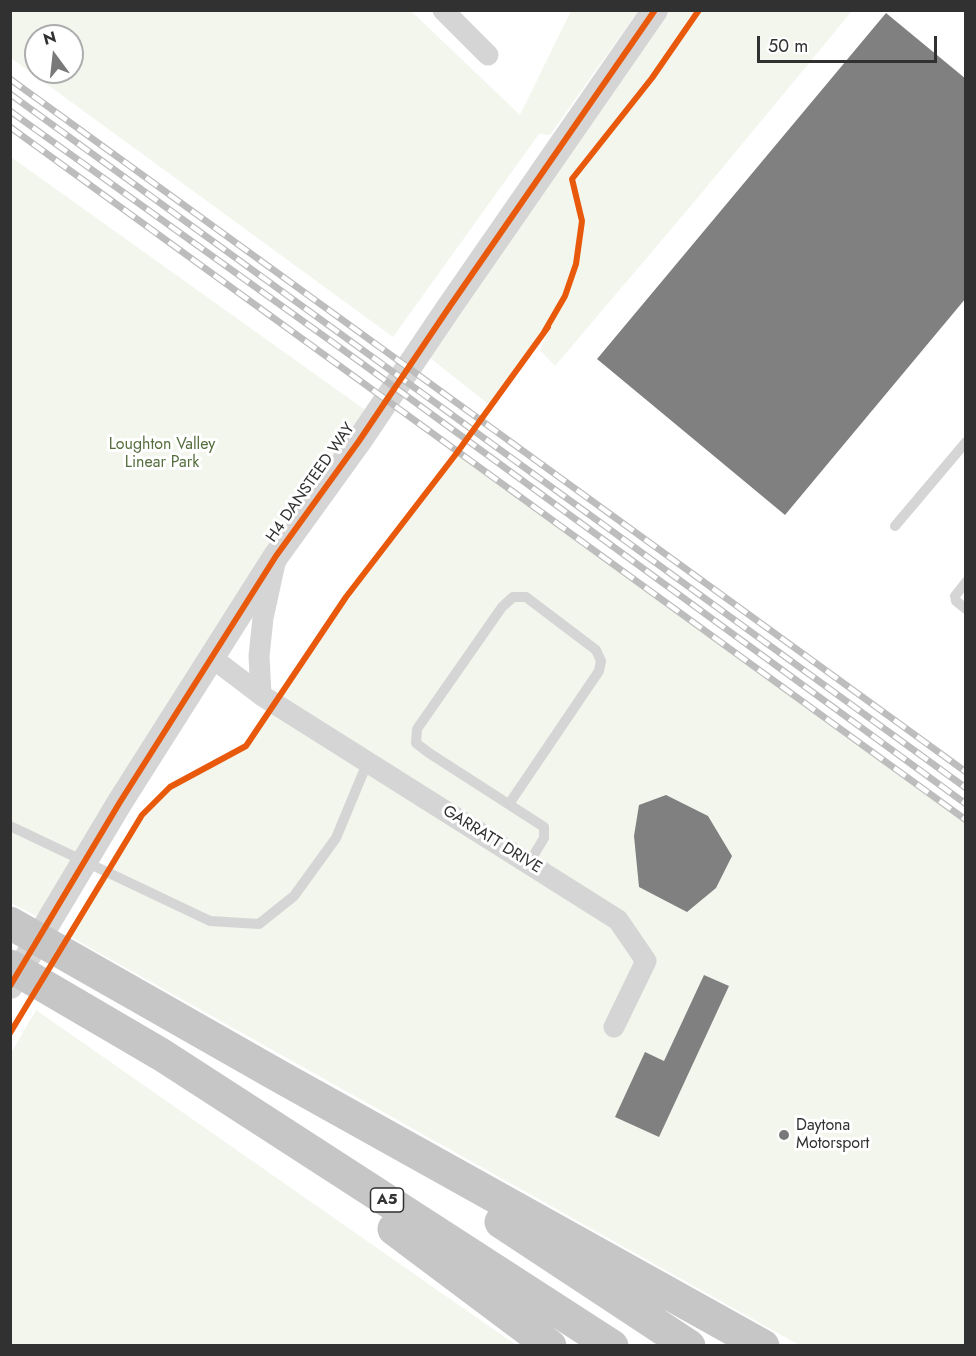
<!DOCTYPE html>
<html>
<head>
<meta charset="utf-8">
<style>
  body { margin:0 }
  #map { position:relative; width:976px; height:1356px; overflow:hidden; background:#fff; font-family:Jost,sans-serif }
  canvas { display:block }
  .frame { position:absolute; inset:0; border:12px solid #313131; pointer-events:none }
  .north { position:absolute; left:24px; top:24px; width:60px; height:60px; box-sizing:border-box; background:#fff; border:2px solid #adadad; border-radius:50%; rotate:345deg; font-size:16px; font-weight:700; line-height:24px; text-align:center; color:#313131 }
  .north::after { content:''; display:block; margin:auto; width:21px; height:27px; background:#797979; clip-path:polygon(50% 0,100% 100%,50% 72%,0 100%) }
  .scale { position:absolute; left:757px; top:36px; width:180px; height:27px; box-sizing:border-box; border:3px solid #313131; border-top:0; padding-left:8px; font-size:18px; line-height:21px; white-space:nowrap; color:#313131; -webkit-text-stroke:4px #fff; paint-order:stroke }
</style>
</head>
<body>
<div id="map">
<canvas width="976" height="1356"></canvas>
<div class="frame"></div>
<div class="north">N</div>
<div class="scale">50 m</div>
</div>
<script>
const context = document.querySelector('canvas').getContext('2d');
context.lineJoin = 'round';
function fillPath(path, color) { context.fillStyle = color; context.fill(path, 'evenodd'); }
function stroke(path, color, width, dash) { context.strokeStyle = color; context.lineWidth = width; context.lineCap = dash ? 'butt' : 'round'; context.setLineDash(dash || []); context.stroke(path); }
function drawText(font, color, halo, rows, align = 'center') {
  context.font = font + ' Jost,sans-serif'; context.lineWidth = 6; context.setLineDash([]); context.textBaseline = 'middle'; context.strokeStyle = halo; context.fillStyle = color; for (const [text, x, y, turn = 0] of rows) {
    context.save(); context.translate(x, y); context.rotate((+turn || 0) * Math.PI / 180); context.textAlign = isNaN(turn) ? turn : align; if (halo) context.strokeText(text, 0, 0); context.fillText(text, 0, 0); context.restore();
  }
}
const green = new Path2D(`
  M 10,11 L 411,11 L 520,115 L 571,11 L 638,11 L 550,135 L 539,134 L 393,337 L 11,58 ZM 36,36 L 72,36 L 72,72 L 36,72 Z
  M 655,11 L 852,11 L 700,195 L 555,366 L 540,350 L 562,302 L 491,406 L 420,350 Z
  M 11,157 L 375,417 L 48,922 L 11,903 Z
  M 456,454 L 965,820 L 965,1345 L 799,1345 L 69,936 L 142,815 L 170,787 L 246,746 L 346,597 Z
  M 36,1010 L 516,1345 L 11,1345 L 11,1053 Z`);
const building = new Path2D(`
  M 886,13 L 966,79 L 966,298 L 785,515 L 597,359 Z
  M 666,795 L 708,816 L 732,856 L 716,888 L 687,912 L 639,887 L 634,836 L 639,805 Z
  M 704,975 L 729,986 L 659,1137 L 615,1117 L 645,1052 L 664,1061 Z`);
const service = new Path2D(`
  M 895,526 L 966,442
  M 966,582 L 955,596 L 956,601 L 966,609
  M 509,804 L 599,671 L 601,661 L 596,650 L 526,597 L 513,597 L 502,607 L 417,729 L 416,743 L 429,753 L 544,827 L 544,838 L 529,863
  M 10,826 L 210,921 L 259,924 L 294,896 L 336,838 L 368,761`);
const minor = new Path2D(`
  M 443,10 L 488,55
  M 211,657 L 261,695 L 618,920 L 646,961 L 614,1027
  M 261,695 L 259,656 L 263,618 L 275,563`);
const tertiary = new Path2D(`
  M 10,986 L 120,802 L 276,556 L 359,441 L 448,309 L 655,10`);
const trunk = new Path2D(`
  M 10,923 L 277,1075 L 763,1346
  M 10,966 L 162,1055 L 612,1346
  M 501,1222 L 689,1346
  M 394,1229 L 550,1346`);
const rail = new Path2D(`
  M 10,79 L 966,772
  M 10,94 L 966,788
  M 10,111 L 360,362 L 966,804
  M 10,127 L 966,820`);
const cycleway = new Path2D(`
  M 543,334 L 565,296 L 576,264 L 582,221 L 572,179 L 652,78 L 699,10
  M 10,986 L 120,802 L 276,556 L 359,441 L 448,309 L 655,10
  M 10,1033 L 142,815 L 170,787 L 246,746 L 346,597 L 456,454 L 548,327`);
const markers = [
  [784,1135,6,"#797979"]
];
const shields = [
  [387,1200,33]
];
const shieldNames = [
  ["A5",387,1200]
];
const parkNames = [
  ["Loughton Valley",162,445],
  ["Linear Park",162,463]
];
const streetNames = [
  ["H4 DANSTEED WAY",311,483,-55],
  ["GARRATT DRIVE",492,840,32]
];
const poiNames = [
  ["Daytona",796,1126],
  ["Motorsport",796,1144]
];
fillPath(green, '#f2f6ed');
fillPath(building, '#808080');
stroke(service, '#d5d5d5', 10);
stroke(minor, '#d5d5d5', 21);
stroke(tertiary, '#d5d5d5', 26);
stroke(trunk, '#c6c6c6', 33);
stroke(rail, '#bdbdbd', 7);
stroke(rail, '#fff', 4.5, [14]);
stroke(cycleway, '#e8590c', 6);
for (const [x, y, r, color] of markers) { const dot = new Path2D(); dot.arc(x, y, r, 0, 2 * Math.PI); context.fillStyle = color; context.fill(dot); stroke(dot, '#fff', 2); }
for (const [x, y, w] of shields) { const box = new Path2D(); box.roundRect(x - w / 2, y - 12, w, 24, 4.5); context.fillStyle = '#fff'; context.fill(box); stroke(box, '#313131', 1.5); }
drawText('bold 15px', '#313131', null, shieldNames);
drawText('16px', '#556e3d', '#fff', parkNames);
drawText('16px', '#313131', '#fff', streetNames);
drawText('16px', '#313131', '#fff', poiNames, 'left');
</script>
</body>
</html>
